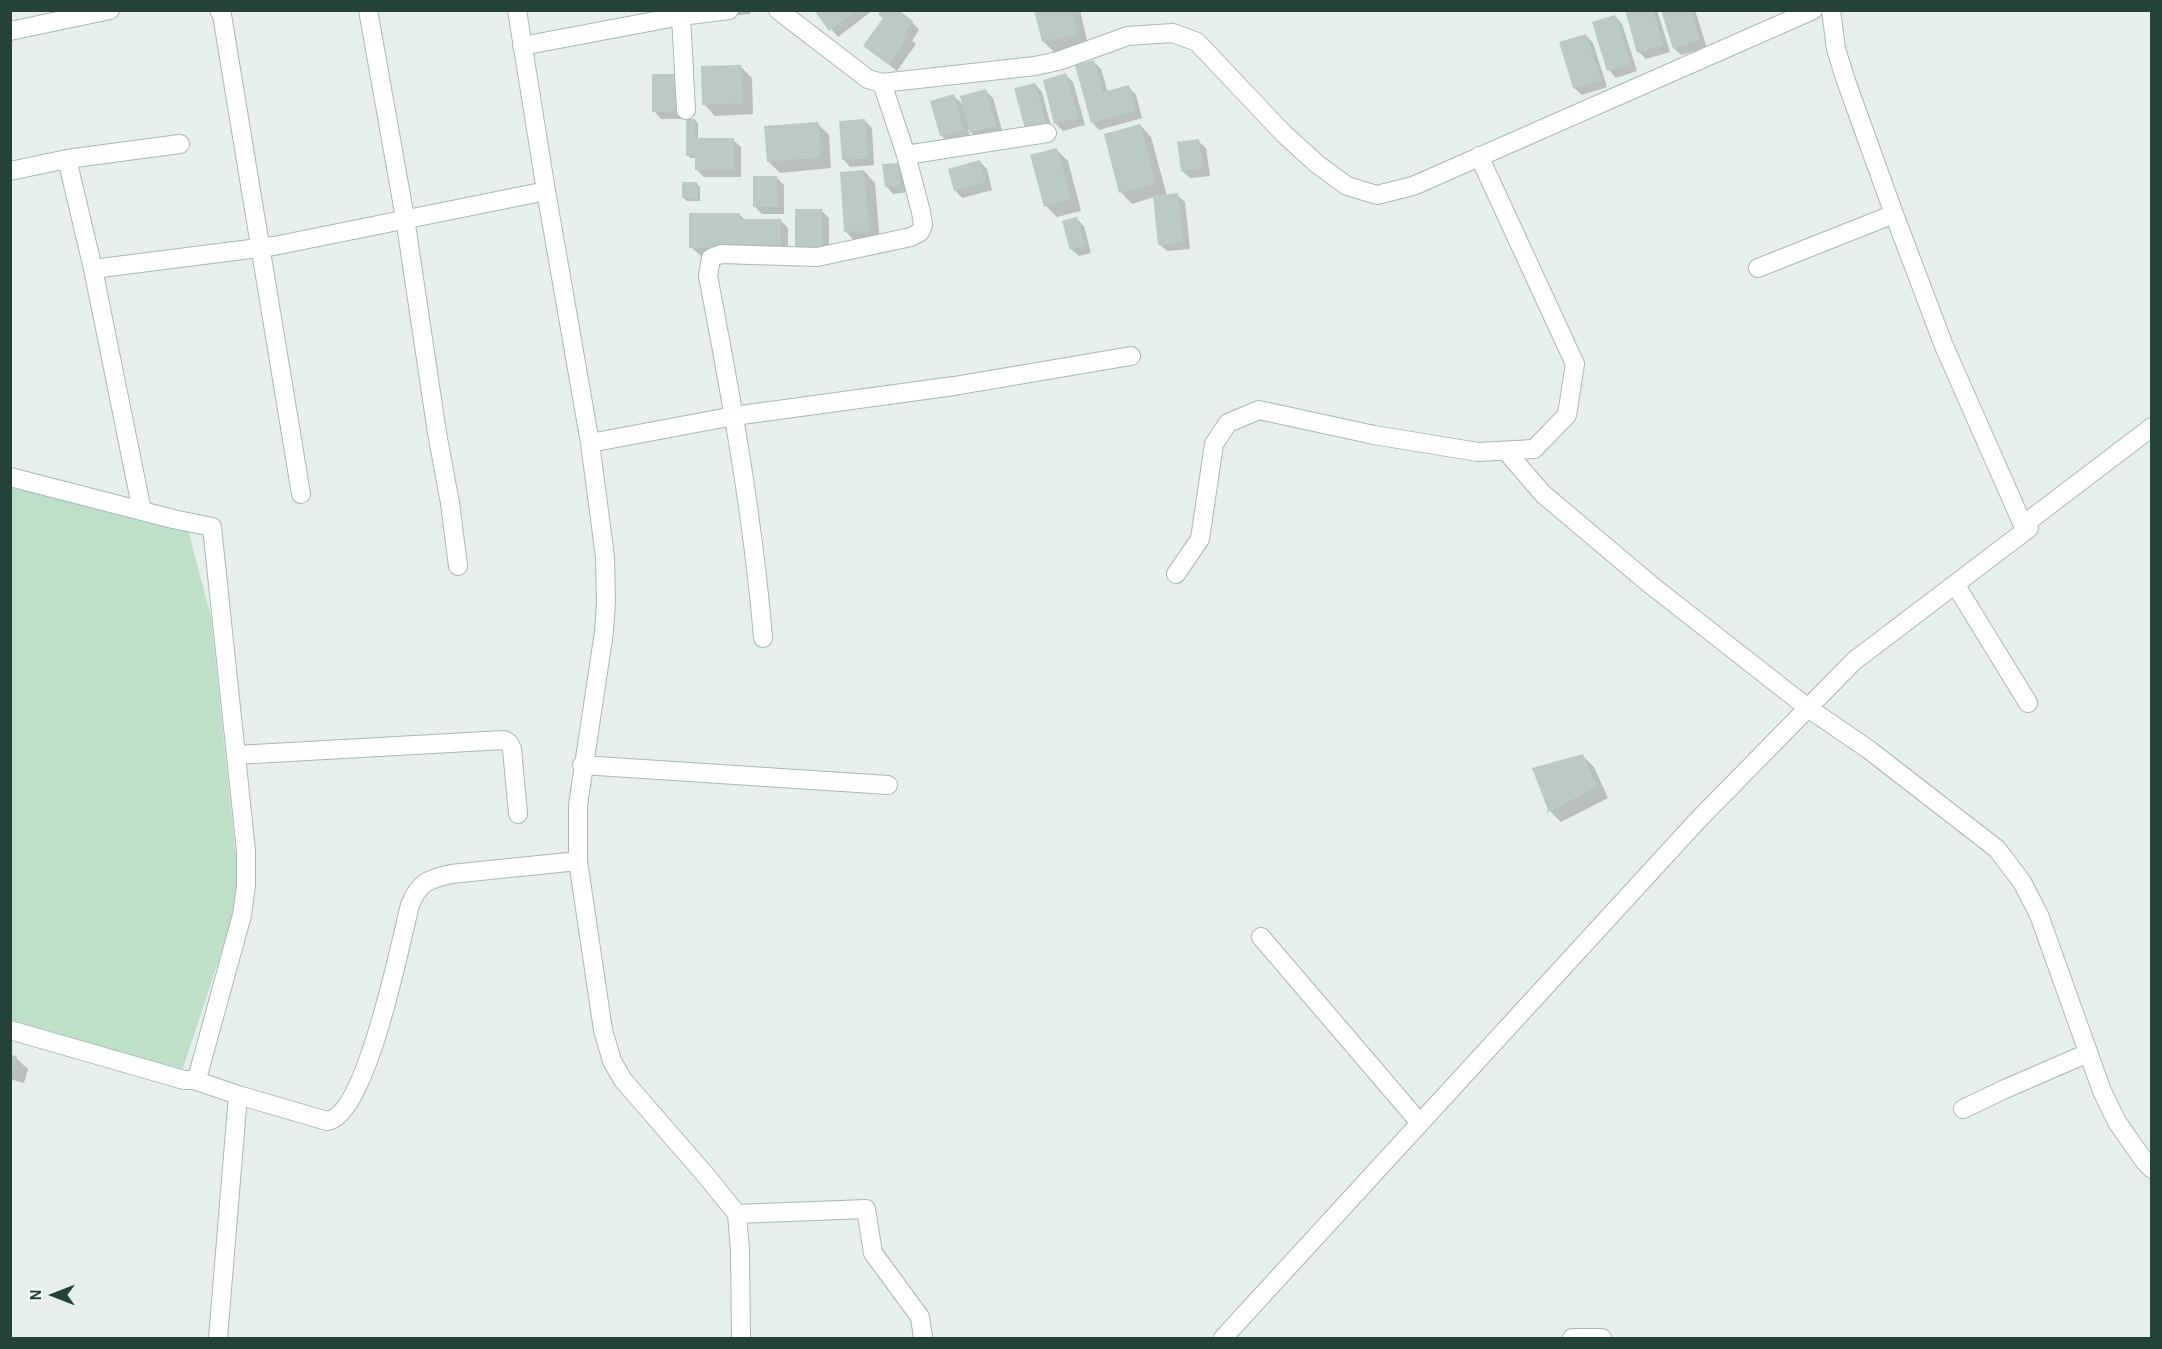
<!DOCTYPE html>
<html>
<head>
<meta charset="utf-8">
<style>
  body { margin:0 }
  #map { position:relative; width:2162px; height:1349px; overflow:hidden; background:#e6efeb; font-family:"Alegreya Sans",sans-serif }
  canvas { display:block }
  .frame { position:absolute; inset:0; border:12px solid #24423a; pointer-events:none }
  .north { position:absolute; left:24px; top:1265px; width:60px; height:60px; -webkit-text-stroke:4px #f7fbf9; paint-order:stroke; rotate:270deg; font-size:16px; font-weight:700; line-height:24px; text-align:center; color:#24423a }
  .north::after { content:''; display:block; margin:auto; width:21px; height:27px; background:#24423a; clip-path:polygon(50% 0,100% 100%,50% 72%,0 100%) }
</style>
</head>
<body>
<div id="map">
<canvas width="2162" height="1349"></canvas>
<div class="frame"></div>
<div class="north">N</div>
</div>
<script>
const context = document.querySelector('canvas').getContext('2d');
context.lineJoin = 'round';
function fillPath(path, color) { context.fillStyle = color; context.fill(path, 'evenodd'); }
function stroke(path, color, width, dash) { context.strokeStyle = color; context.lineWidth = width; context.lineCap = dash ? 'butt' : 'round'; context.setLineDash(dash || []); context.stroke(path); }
const green = new Path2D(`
  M 11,488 L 187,526 L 211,617 L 240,896 L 179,1080 L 11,1025 Z`);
const shadow = new Path2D(`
  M 687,10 L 750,10 L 750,14 L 695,19 Z
  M 873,10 L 838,37 L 816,11 Z
  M 1036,10 L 1080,10 L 1088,45 L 1055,53 L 1043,41 Z
  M 1626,10 L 1657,10 L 1670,52 L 1646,59 L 1639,52 Z
  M 1662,10 L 1695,10 L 1707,48 L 1681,55 L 1674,48 Z
  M 1615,16 L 1622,24 L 1637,71 L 1616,78 L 1609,70 Z
  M 912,22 L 919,30 L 912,41 L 916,44 L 897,71 L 865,46 Z
  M 1586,35 L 1593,43 L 1607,87 L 1582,95 L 1574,88 Z
  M 1094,62 L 1101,69 L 1108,93 L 1128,87 L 1136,95 L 1142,118 L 1099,130 L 1092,122 Z
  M 740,66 L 752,78 L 753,114 L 715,116 L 704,104 Z
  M 1066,75 L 1073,82 L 1085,125 L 1063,131 L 1056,124 Z
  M 685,83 L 685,119 L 661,119 L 654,111 Z
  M 1035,84 L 1042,92 L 1052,130 L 1034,135 Z
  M 985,90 L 993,98 L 1003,134 L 979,140 L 968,129 L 970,137 L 949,143 L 941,135 L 954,96 L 965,107 Z
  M 695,120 L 698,123 L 698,140 L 733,140 L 741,147 L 741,177 L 704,177 L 697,170 L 697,158 L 691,158 L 688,155 Z
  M 864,120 L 872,128 L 874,165 L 850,167 L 843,159 Z
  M 817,123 L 829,135 L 831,168 L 780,173 L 768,161 Z
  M 1140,125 L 1151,137 L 1167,196 L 1177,195 L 1185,202 L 1190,249 L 1167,251 L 1159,244 L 1154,197 L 1132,204 L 1121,192 Z
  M 1198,141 L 1206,148 L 1210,176 L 1190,178 L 1182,171 Z
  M 1057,150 L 1068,161 L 1081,211 L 1057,217 L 1046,206 Z
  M 980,162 L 987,169 L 992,190 L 962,198 L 955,190 Z
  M 898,164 L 906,172 L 908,192 L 893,194 L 886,186 Z
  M 864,171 L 875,183 L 880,242 L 857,243 L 846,232 Z
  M 777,178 L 784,185 L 784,214 L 762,214 L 754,206 Z
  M 697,184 L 700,187 L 700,201 L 687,201 L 683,197 Z
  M 821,210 L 829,218 L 829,256 L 797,249 Z
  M 739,214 L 746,221 L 781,221 L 788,228 L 788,254 L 703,258 L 691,247 Z
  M 1077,219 L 1084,226 L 1091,253 L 1079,256 L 1071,249 Z
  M 1582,755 L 1594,767 L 1608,798 L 1561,822 L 1550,811 Z
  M 10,1056 L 16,1058 L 28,1069 L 24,1083 L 10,1079 Z`);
const building = new Path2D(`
  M 814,10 L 856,10 L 829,31 Z
  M 881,10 L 898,10 L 913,21 L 905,33 L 909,36 L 889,65 L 863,46 L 883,18 L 878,14 Z
  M 1034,10 L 1072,10 L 1077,34 L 1042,42 Z
  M 1625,10 L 1653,10 L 1663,45 L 1637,53 Z
  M 1661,10 L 1691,10 L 1700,40 L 1673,49 Z
  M 1615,15 L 1631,64 L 1607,71 L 1592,22 Z
  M 1586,34 L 1601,80 L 1573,88 L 1559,42 Z
  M 1094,60 L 1103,92 L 1129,85 L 1136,111 L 1091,123 L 1075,65 Z
  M 741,65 L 743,103 L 702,105 L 701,66 Z
  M 1066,73 L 1078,118 L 1054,124 L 1043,80 Z
  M 652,74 L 678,74 L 678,112 L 652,112 Z
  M 1035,83 L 1046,123 L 1025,129 L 1014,88 Z
  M 986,89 L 996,126 L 970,133 L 960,96 Z
  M 954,94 L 964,130 L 940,136 L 930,101 Z
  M 686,119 L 695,119 L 695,138 L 734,138 L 734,170 L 695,170 L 695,156 L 686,156 Z
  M 865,119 L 868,158 L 842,160 L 839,121 Z
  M 818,122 L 821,157 L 767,162 L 764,126 Z
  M 1140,124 L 1156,183 L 1119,193 L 1104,134 Z
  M 1199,139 L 1203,168 L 1181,171 L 1177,142 Z
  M 1057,148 L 1071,199 L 1044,207 L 1030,155 Z
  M 980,160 L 986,182 L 954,191 L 948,169 Z
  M 899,163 L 901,185 L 885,187 L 882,164 Z
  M 864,170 L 869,231 L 844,232 L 840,172 Z
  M 753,176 L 777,176 L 777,207 L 753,207 Z
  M 682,182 L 697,182 L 697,198 L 682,198 Z
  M 1178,193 L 1183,242 L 1158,245 L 1153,196 Z
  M 795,209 L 822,209 L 822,250 L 795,250 Z
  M 689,213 L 740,213 L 740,219 L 781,219 L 781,248 L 689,248 Z
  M 1077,217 L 1085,245 L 1070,250 L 1062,221 Z
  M 1583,754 L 1597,787 L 1546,813 L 1548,810 L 1532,768 Z
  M 10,1055 L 17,1056 L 13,1072 L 10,1071 Z`);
const minor = new Path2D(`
  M 219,10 L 222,15 L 301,494
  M 368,10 L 405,218 L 437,433 L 450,503 L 458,566
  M 517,10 L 546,191 L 590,443 L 605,557 L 606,602 L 604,632 L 578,805 L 578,861 L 603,1030 L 612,1061 L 623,1080 L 708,1178 L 737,1214 L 740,1250 L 741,1338
  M 778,10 L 868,79 L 882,83 L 1035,66 L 1058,61 L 1128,36 L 1173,33 L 1197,42 L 1283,133 L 1317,164 L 1347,186 L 1377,195 L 1413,186 L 1813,10
  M 1831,10 L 1836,49 L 1846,81 L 1894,214 L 1944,346 L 2023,525
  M 681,16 L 686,110
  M 10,31 L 110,10
  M 522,46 L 681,16 L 729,10
  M 906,155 L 1047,133
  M 67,159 L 93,269 L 142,511
  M 10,171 L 67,159 L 180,144
  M 1758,268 L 1894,214
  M 93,269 L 274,246 L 546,191
  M 590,443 L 734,416 L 954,386 L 1131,356
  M 1506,451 L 1543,494 L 1651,585 L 1808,708 L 1868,749 L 1997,849 L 2022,882 L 2039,915 L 2102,1091 L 2117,1122 L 2145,1162 L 2152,1169
  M 10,477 L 173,519 L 212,527 L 246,851 L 246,886 L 242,915 L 198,1075 L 194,1080 L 184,1080 L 10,1030
  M 1176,574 L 1200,539 L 1214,444 L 1228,423 L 1259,410 L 1374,435 L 1478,452 L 1534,449 L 1567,415 L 1575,364 L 1479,156
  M 1955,584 L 2028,703
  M 763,638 C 753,516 731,396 708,276 L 711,258 L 721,254 L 817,257 L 911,237 L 920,232 L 923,225 L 921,212 L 906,155 L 882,83
  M 236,755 L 504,740 L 509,743 L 512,749 L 518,814
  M 582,765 L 888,785
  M 1261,937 L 1420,1123
  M 194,1080 L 238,1095 L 327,1121 C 367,1115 400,944 410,905 C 419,882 429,879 451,874 L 578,861
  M 1963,1109 L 2005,1089 L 2088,1053
  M 737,1214 L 866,1209 L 873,1253 L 920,1317 L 923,1338
  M 218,1338 L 238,1095
  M 1223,1338 L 1698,820 L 1854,661 L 2029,528 L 2023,525 L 2152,427
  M 1572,1338 L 1602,1338`);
fillPath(green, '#bfe0c8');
fillPath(shadow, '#0003');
fillPath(building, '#bbcac4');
stroke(minor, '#a8b8b2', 20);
stroke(minor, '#fff', 18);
</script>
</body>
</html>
